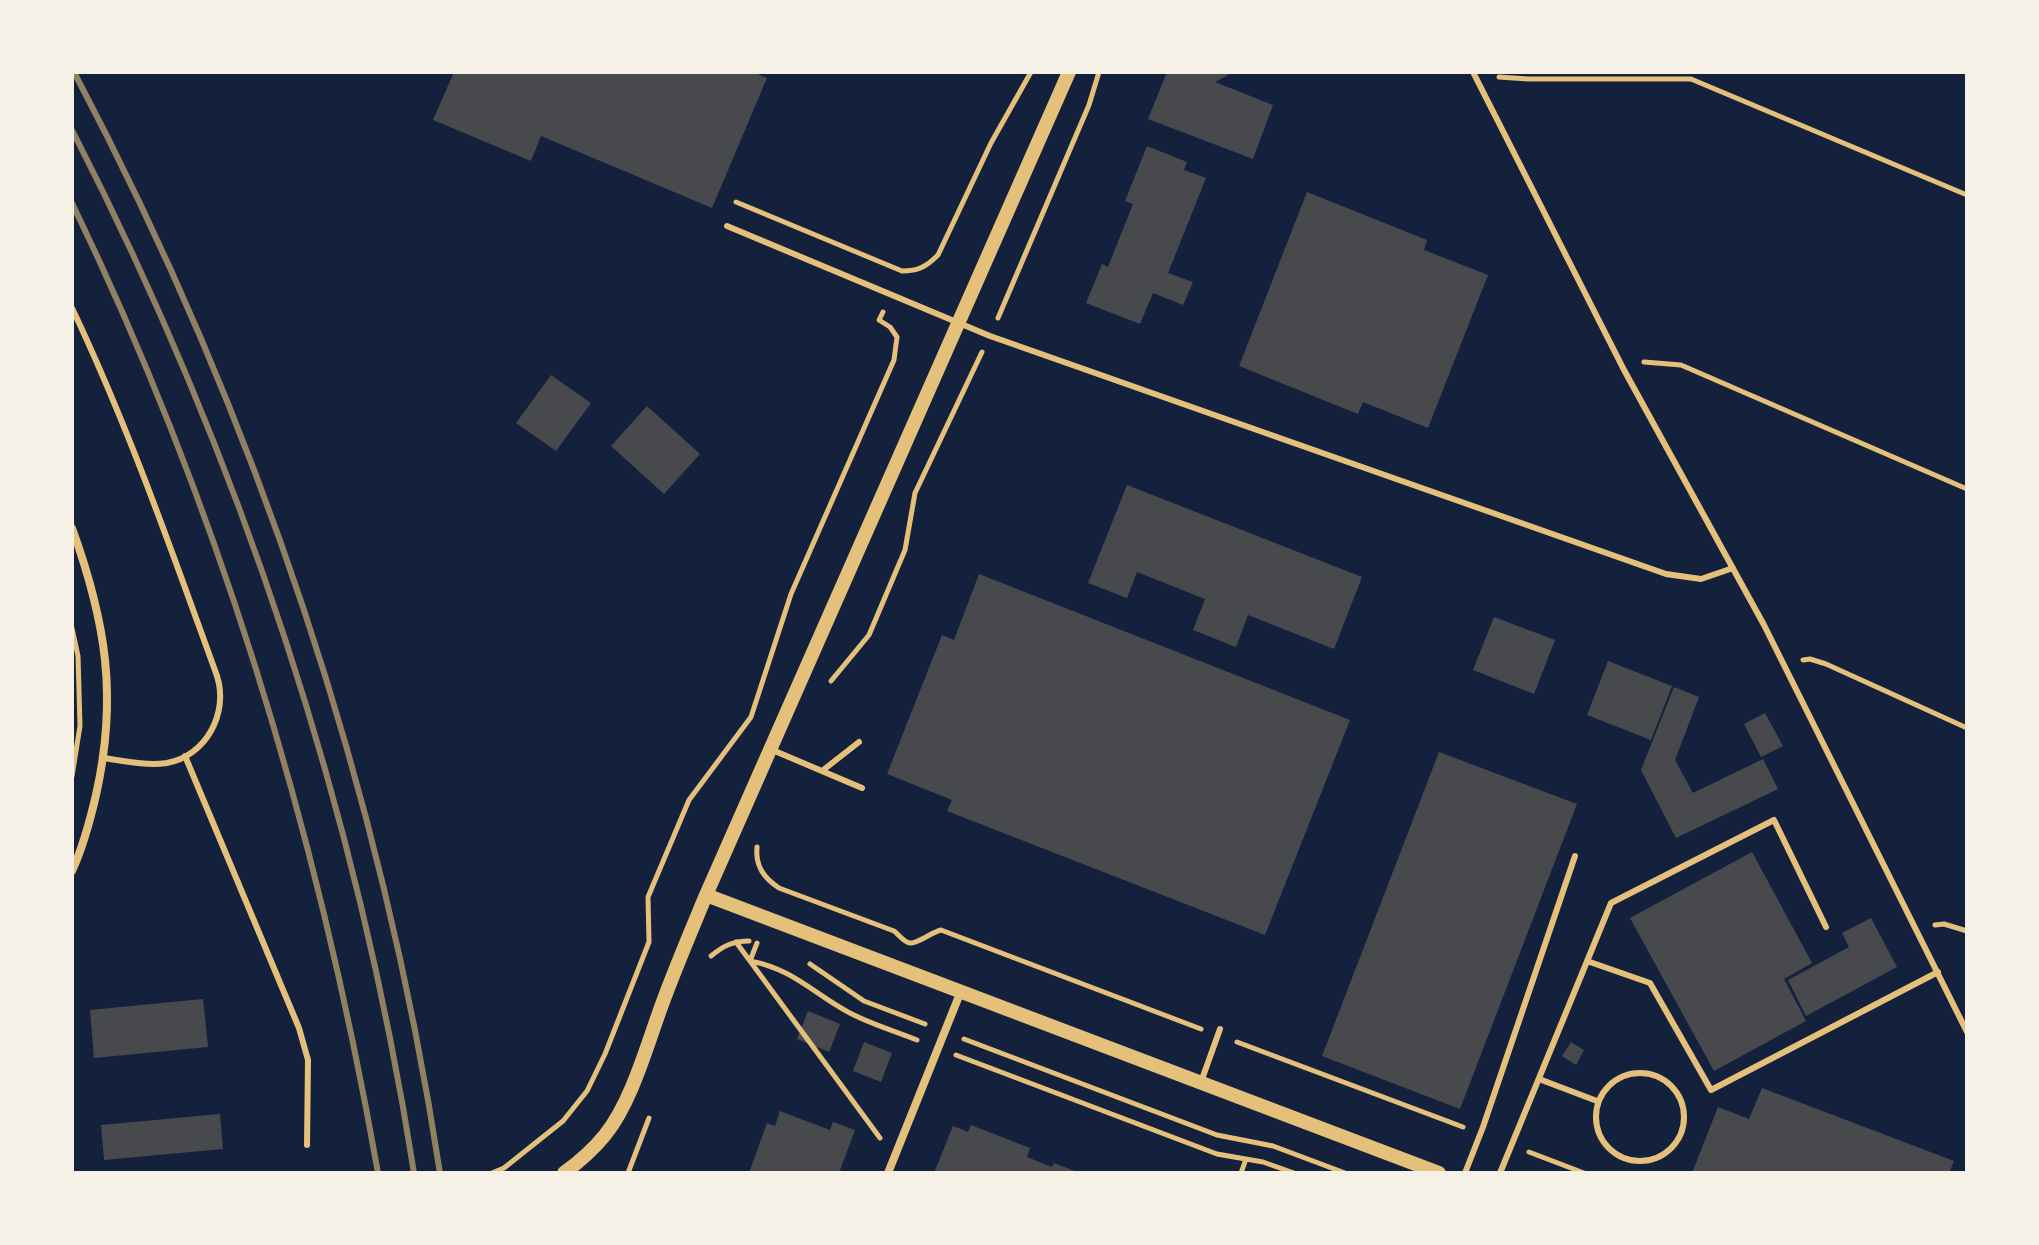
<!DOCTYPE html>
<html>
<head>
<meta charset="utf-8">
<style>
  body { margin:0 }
  #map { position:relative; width:2039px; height:1245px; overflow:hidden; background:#14213d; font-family:Commissioner,sans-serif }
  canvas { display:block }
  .frame { position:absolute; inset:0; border:74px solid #f6f1e7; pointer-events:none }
</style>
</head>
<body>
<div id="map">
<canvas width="2039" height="1245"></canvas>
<div class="frame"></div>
</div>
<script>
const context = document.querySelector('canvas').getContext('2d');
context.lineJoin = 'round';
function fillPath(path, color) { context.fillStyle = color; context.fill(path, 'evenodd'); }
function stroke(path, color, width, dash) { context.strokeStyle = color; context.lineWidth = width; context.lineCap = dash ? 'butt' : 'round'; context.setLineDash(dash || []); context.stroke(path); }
const building = new Path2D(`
  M 454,72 L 753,72 L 767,78 L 712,208 L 541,136 L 531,161 L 433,120 Z
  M 1167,72 L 1229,72 L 1230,74 L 1215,82 L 1273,105 L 1253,159 L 1148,119 Z
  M 1147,146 L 1187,162 L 1184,170 L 1206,178 L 1168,273 L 1193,282 L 1183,305 L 1153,293 L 1140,324 L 1086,303 L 1102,264 L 1108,267 L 1133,204 L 1125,201 Z
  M 1307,192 L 1427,240 L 1424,250 L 1488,275 L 1428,428 L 1363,402 L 1358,414 L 1239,366 Z
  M 551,375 L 591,403 L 556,451 L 516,423 Z
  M 647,406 L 700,454 L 664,494 L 611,446 Z
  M 1127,485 L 1362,577 L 1334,649 L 1248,615 L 1236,647 L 1193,630 L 1205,599 L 1137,572 L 1127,598 L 1088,583 Z
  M 979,574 L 1350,720 L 1265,935 L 947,811 L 952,800 L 887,774 L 942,635 L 954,640 Z
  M 1494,617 L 1555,640 L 1534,694 L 1473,670 Z
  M 1608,661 L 1672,686 L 1651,740 L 1587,715 Z
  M 1674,687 L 1699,697 L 1675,760 L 1693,793 L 1763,759 L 1778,789 L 1676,838 L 1641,770 Z
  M 1765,713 L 1783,746 L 1761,757 L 1744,724 Z
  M 1439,752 L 1577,804 L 1460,1109 L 1322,1056 Z
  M 1752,852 L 1812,963 L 1784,979 L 1806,1021 L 1714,1071 L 1630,918 Z
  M 1871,918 L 1897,967 L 1806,1016 L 1788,980 L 1849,947 L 1842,933 Z
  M 203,999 L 208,1047 L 94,1058 L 90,1010 Z
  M 808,1011 L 840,1024 L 829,1052 L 797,1039 Z
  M 864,1042 L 892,1053 L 881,1082 L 853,1071 Z
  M 1571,1042 L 1584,1050 L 1576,1065 L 1562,1056 Z
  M 1762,1088 L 1954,1161 L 1949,1173 L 1692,1173 L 1718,1107 L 1749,1119 Z
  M 780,1111 L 830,1130 L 833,1122 L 855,1130 L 839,1173 L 807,1171 L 807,1173 L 749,1173 L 767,1123 L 775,1126 Z
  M 220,1114 L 223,1149 L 104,1160 L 101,1125 Z
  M 971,1125 L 1030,1148 L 1027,1157 L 1052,1167 L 1054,1163 L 1080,1173 L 934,1173 L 953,1126 L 968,1132 Z`);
const path = new Path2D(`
  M 1499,77 L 1528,79 L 1691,79 L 1967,195
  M 736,202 L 902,271 C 918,271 926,267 938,255 L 991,143 L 1031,72
  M 998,318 L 1089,105 L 1099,72
  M 1644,362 L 1681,365 L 1967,489
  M 72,628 L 78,656 L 80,726 L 72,776
  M 1803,660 L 1810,659 L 1826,664 L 1967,728
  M 831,681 L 869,635 L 905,550 L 915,493 L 982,352
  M 757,847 C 755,866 764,878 779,888 L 894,931 C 898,934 905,943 910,943 C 917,944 932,932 941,930 L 1201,1029
  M 1935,925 L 1944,924 L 1967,931
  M 736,942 L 750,961 C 793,969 813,993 848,1012 C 870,1024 895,1031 917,1040
  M 757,943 L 750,961 L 880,1138
  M 711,956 C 723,946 733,941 749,941
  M 810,964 L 864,1001 L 925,1024
  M 964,1039 L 1217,1135 L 1273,1146 L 1345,1173
  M 1237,1042 L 1463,1127
  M 956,1055 L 1217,1154 L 1263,1162 L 1294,1173
  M 1529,1152 L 1584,1173
  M 492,1173 L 504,1168 L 563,1121 L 587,1091 L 605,1054 L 649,942 L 648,897 L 689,800 L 751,717 L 791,594 L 894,360 L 897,337 L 890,327 L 879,320 L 883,312
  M 628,1173 L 649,1118
  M 1241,1173 L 1246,1159`);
const service = new Path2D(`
  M 1473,72 L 1624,370 L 1764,625 L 1967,1032
  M 727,226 L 990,336 L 1666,574 L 1701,579 L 1733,568
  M 72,308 C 129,428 172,552 217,676 C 229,713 206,756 167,763 C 146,766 124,761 104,758
  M 770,749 L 862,788
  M 185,756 L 299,1028 L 308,1060 L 307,1145
  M 822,771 L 859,742
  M 1587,961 L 1650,983 L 1711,1090 L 1938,972
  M1596 1117a44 44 0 1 1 88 0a44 44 0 1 1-88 0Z
  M 1539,1079 L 1597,1101
  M 1201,1082 L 1220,1029
  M 1465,1173 L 1483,1127 L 1575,856
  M 1500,1173 L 1611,903 L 1774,820 L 1826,927`);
const minor = new Path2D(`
  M 72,528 C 106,622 118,697 96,795 C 90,821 83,847 72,871
  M 888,1173 L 961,991`);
const tertiary = new Path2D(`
  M 706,895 L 1439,1173
  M 564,1173 C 579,1162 593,1150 605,1135 C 633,1100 648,1041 664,999 C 677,964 692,929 706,895 L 1069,72`);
const rail = new Path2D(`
  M 74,72 C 256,417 381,788 440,1173
  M 72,130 C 240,457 357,809 414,1173
  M 72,203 C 220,509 319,838 378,1173`);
fillPath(building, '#48494c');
stroke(path, '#e5c07b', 5);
stroke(service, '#e5c07b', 6);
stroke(minor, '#e5c07b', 8);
stroke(tertiary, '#e5c07b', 14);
stroke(rail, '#918062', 6);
</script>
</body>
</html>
